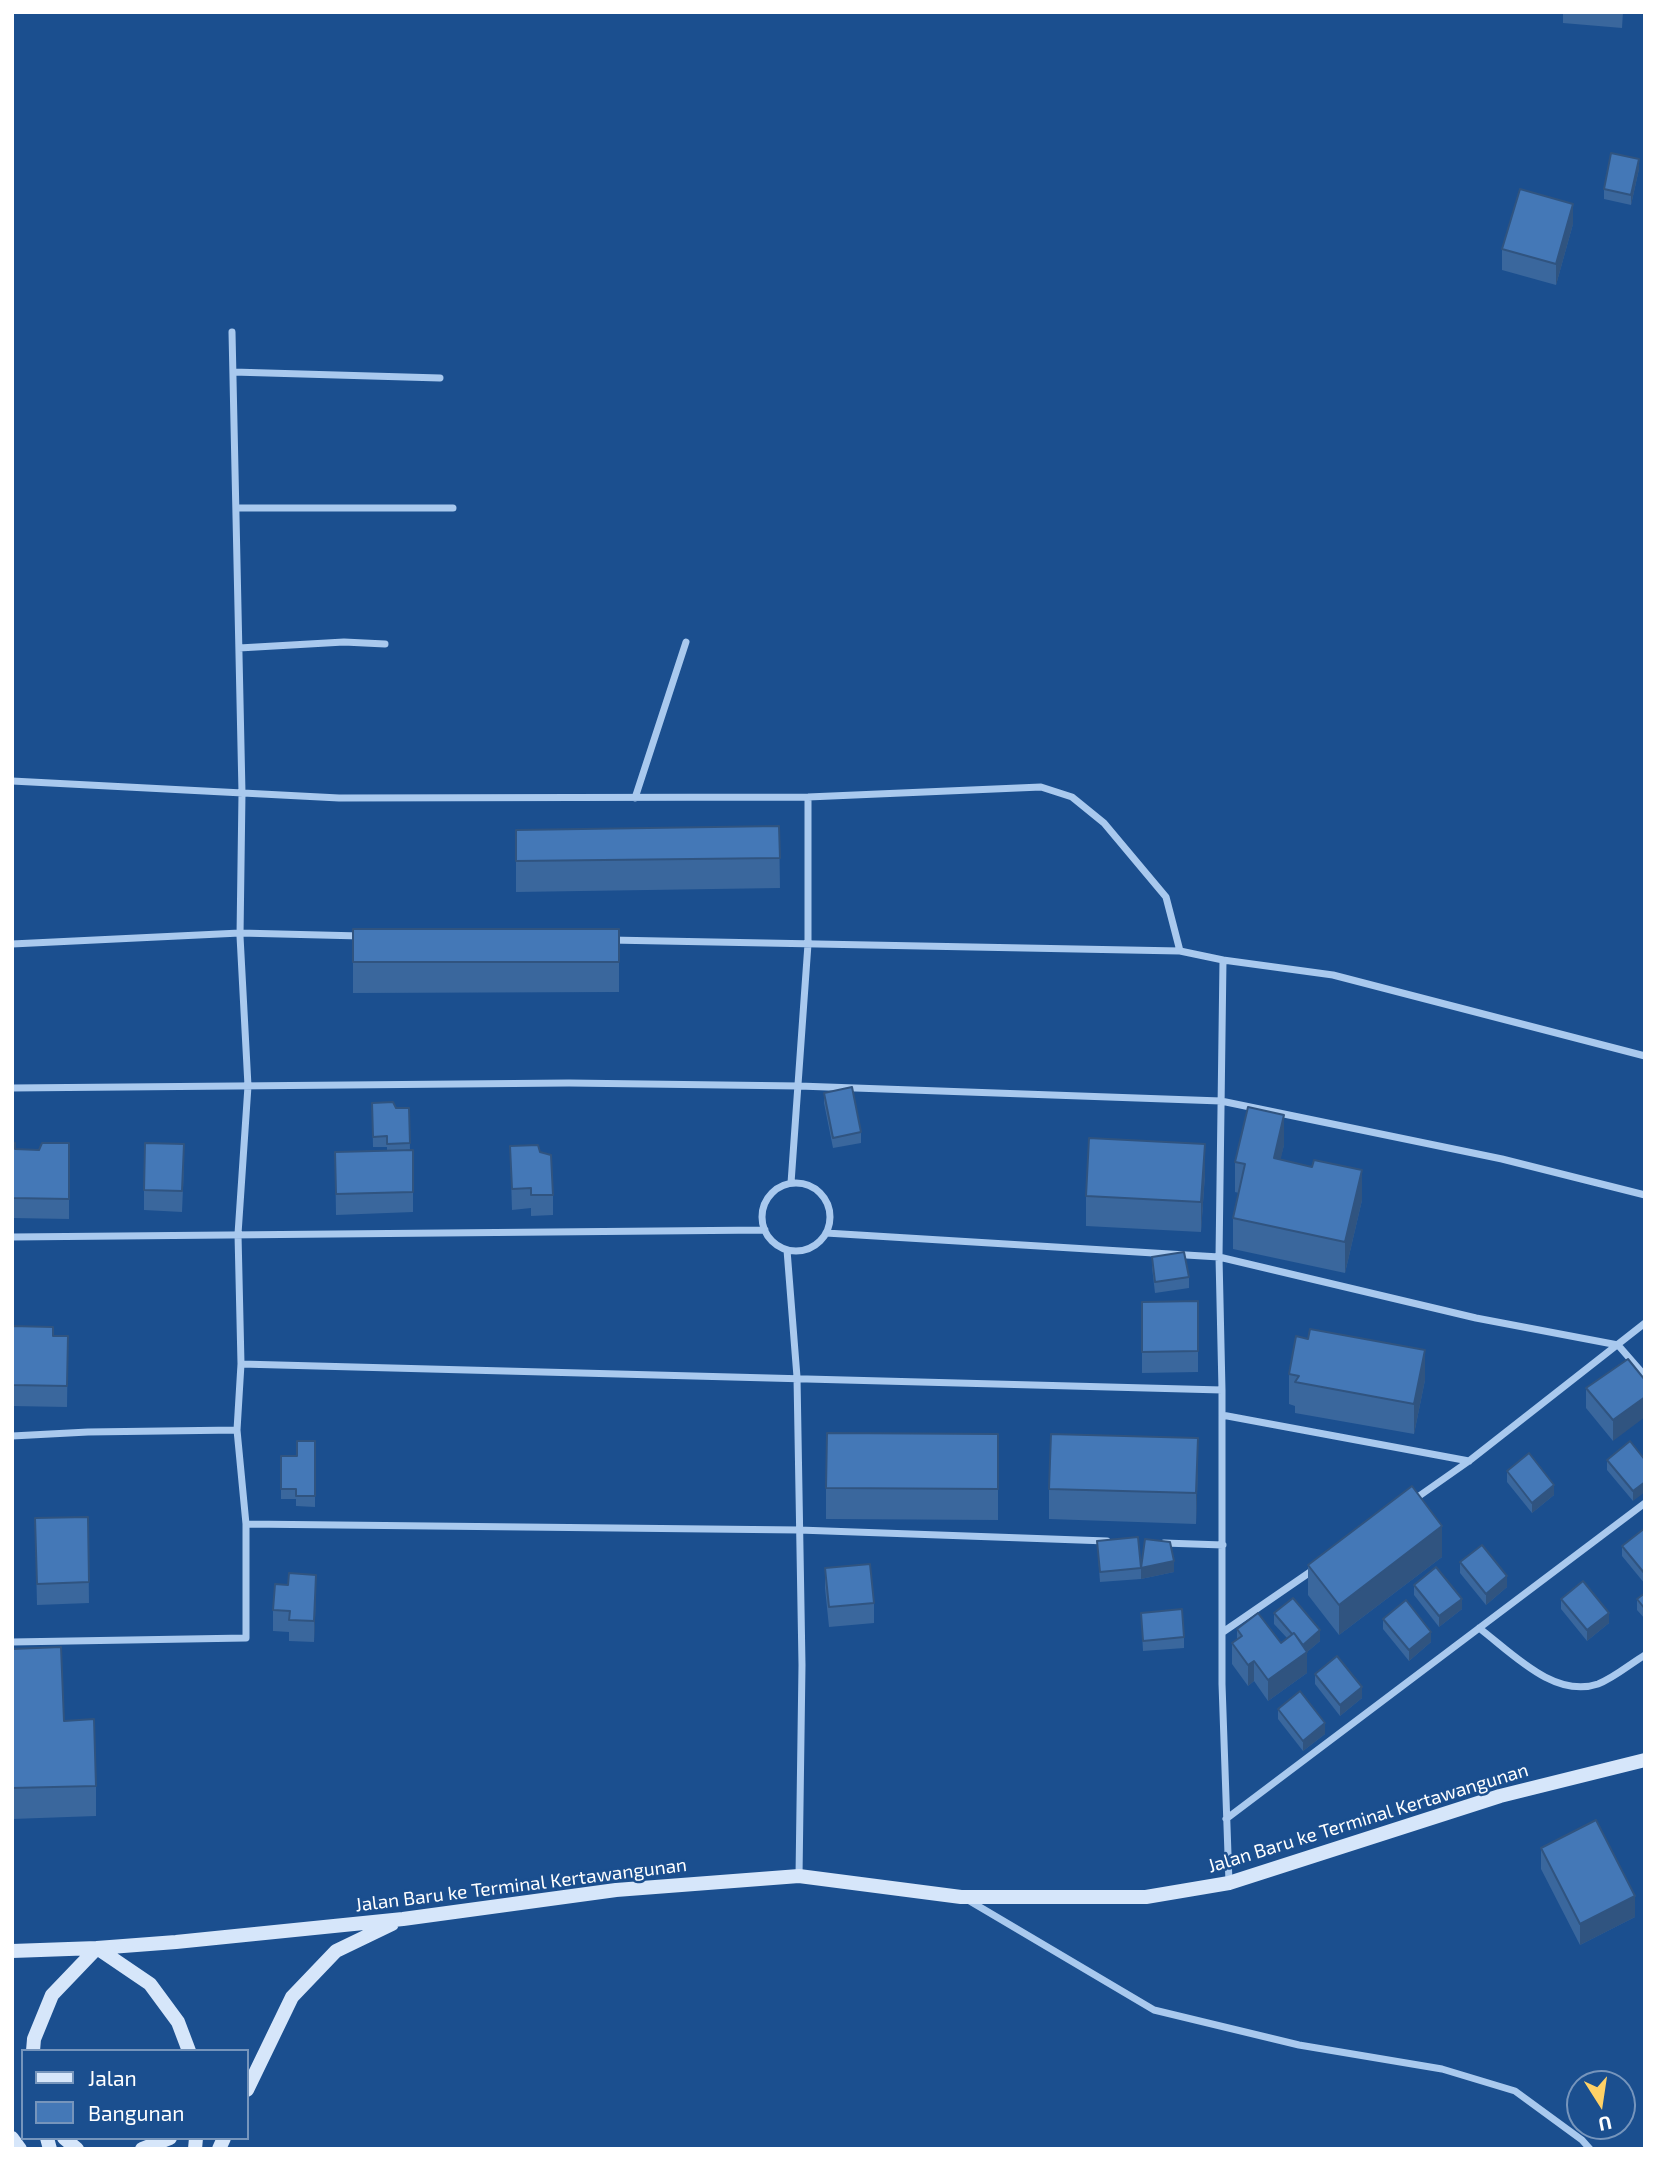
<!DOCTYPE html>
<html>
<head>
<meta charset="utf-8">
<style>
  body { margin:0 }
  #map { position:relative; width:1657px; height:2161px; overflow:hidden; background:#1b4f8f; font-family:"Exo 2",sans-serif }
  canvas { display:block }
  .frame { position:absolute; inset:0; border:14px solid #fff; pointer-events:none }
  .legend { position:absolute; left:21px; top:2049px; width:228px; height:91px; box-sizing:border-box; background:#1b4f8f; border:2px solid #7695bc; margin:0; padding:9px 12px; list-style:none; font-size:21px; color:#fff }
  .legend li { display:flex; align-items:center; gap:14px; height:35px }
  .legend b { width:35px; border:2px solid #7695bc }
  .north { position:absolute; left:1566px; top:2070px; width:70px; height:70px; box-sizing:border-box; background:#1b4f8f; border:2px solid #7695bc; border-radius:50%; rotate:168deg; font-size:19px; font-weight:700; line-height:28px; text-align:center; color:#fff }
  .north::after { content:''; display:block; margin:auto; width:24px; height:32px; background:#ffd166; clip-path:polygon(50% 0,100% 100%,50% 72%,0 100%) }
</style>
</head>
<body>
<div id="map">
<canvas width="1657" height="2161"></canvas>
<div class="frame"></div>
<ul class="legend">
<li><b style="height:9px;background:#d6e6fa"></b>Jalan</li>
<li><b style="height:19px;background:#4478b7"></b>Bangunan</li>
</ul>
<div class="north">U</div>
</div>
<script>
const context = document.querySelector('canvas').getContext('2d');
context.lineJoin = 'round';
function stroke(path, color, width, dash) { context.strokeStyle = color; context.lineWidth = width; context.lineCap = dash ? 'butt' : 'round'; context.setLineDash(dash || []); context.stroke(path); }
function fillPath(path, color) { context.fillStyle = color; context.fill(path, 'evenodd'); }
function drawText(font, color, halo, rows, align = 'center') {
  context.font = font + ' "Exo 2",sans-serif'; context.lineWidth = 5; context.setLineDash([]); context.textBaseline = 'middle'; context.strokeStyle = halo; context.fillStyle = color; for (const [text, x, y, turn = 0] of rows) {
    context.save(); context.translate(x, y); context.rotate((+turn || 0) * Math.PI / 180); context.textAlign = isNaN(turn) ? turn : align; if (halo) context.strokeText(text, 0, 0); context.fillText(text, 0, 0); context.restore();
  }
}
const minor = new Path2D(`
  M 233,372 L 440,378
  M 236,508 L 453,508
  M 239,648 L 344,642 L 385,644
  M 12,781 L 339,798 L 808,797 L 1041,787 L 1072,797 L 1104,823 L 1166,897 L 1180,951 L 1223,960 L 1219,1257 L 1222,1390 L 1222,1684 L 1229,1883
  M 635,798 L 686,642
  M 610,940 L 1180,951
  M 12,944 L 240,933 L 361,936
  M 1223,960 L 1333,975 L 1645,1056
  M 12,1088 L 569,1083 L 799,1086 L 1221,1101 L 1502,1159 L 1645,1195
  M 791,1183 L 808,944 L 808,797
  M762 1217a34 34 0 1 1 68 0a34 34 0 1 1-68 0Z
  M 826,1233 L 1219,1257 L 1476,1318 L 1618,1345 L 1645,1376
  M 12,1237 L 765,1230
  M 787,1250 L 797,1377 L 802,1665 L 799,1876
  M 241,1364 L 1222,1390
  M 1222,1415 L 1469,1461
  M 12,1436 L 88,1432 L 237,1430
  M 1412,1501 L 1469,1461 L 1645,1323
  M 246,1524 L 799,1530 L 1107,1541
  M 1164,1543 L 1223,1545
  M 1479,1628 C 1511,1652 1554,1699 1598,1684 C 1614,1678 1630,1664 1645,1655
  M 1223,1632 L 1316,1568
  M 12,1642 L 246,1638 L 246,1524 L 237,1430 L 241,1364 L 238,1234 L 248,1086 L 240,936 L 242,793 L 232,332
  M 1226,1819 L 1645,1503
  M 968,1900 L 1154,2010 L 1299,2045 L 1442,2069 L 1515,2091 L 1582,2140 L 1590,2149`);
const secondary = new Path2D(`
  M 12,1951 L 97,1948 L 176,1942 L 403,1919 L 616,1890 L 799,1876 L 961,1897 L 1146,1897 L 1229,1883 L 1500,1796 L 1645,1760
  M 33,2051 L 34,2039 L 52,1995 L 97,1948 L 150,1984 L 178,2022 L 189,2051
  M 247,2090 L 292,1997 L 336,1951 L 392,1924
  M 12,2138 L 20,2149
  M 47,2138 L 50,2149
  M 64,2138 L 77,2149
  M 142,2149 L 170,2138
  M 195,2149 L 196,2138
  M 219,2149 L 224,2138`);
const wall = new Path2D(`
  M 1563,12 L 1623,12 L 1622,28 L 1563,23 Z
  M 1639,169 L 1631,205 L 1604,199 L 1604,189 Z
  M 1573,224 L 1556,285 L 1502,270 L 1502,249 Z
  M 779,826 L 780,888 L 516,892 L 516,830 Z
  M 353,929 L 619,929 L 619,992 L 353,993 Z
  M 824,1093 L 861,1132 L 861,1143 L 833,1148 L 824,1103 Z
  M 372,1103 L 396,1108 L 409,1108 L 410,1150 L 413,1150 L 413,1212 L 336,1215 L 335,1152 L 387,1150 L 387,1147 L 373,1147 Z
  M 12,1142 L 15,1149 L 39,1150 L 69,1143 L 69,1219 L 12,1218 Z
  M 1284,1145 L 1280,1160 L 1362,1200 L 1345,1273 L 1233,1249 L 1233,1218 L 1239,1193 L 1235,1192 L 1235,1162 Z
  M 510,1146 L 553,1195 L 553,1215 L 531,1216 L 531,1208 L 512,1210 Z
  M 184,1165 L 182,1212 L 144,1210 L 144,1190 Z
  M 1205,1174 L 1201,1232 L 1086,1226 L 1086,1196 Z
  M 1152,1257 L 1189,1277 L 1189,1288 L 1155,1293 L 1152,1267 Z
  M 1198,1301 L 1198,1372 L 1142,1373 L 1142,1302 Z
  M 12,1326 L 53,1336 L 68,1336 L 67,1407 L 12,1406 Z
  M 1628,1359 L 1613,1441 L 1586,1408 L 1586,1388 Z
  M 1289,1374 L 1425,1380 L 1414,1434 L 1295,1413 L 1295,1406 L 1289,1404 Z
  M 998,1434 L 998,1520 L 826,1519 L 826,1488 Z
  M 315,1441 L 315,1507 L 296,1506 L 296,1499 L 281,1499 L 281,1456 L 297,1456 Z
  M 1607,1460 L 1645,1460 L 1633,1501 L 1607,1470 Z
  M 1198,1468 L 1196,1524 L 1049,1519 L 1049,1489 Z
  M 1507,1471 L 1554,1495 L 1532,1513 L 1507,1482 Z
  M 88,1517 L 89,1603 L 37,1605 L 35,1518 Z
  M 1645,1528 L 1645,1584 L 1622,1556 L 1622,1546 Z
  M 1097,1541 L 1141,1568 L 1174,1572 L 1141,1579 L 1100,1582 Z
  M 1442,1557 L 1339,1635 L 1308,1595 L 1308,1565 Z
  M 1460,1562 L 1507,1587 L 1486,1605 L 1460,1573 Z
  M 825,1568 L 874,1603 L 874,1623 L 829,1627 L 825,1588 Z
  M 1414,1585 L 1462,1609 L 1439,1627 L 1414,1595 Z
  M 1645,1593 L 1645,1619 L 1637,1610 L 1637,1599 Z
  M 316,1595 L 314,1642 L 289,1641 L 289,1632 L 273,1631 L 273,1610 Z
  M 1561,1599 L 1609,1623 L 1587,1641 L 1561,1609 Z
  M 1141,1613 L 1184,1637 L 1184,1648 L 1143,1651 Z
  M 1274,1613 L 1320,1641 L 1307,1652 L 1307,1673 L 1268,1701 L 1254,1681 L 1248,1686 L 1232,1664 L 1232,1643 L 1237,1640 L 1237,1629 L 1281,1643 L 1287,1638 L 1274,1624 Z
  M 1383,1619 L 1431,1642 L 1409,1661 L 1383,1629 Z
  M 12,1649 L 64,1721 L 96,1786 L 96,1816 L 12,1819 Z
  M 1315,1674 L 1362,1698 L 1340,1716 L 1315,1684 Z
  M 1278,1709 L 1325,1734 L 1303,1751 L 1278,1719 Z
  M 1541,1848 L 1635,1917 L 1580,1945 L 1541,1869 Z`);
const shadedWall = new Path2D(`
  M 1639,159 L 1639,169 L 1631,205 L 1631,195 Z
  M 1573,204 L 1573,224 L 1556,285 L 1556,264 Z
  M 1284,1115 L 1284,1145 L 1274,1189 L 1274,1158 Z
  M 1205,1144 L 1205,1174 L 1201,1232 L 1201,1202 Z
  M 1362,1170 L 1362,1200 L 1345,1273 L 1345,1242 Z
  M 1425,1350 L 1425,1380 L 1414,1434 L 1414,1404 Z
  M 1645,1397 L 1645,1417 L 1613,1441 L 1613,1420 Z
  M 1198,1438 L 1198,1468 L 1196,1524 L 1196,1493 Z
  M 1645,1482 L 1645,1492 L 1633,1501 L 1633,1491 Z
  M 1554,1485 L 1554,1495 L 1532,1513 L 1532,1503 Z
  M 1442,1526 L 1442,1557 L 1339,1635 L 1339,1605 Z
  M 1174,1561 L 1174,1572 L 1141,1579 L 1141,1568 Z
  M 316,1575 L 316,1595 L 314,1642 L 314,1621 Z
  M 1507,1576 L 1507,1587 L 1486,1605 L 1486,1594 Z
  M 1462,1599 L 1462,1609 L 1439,1627 L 1439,1616 Z
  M 1609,1613 L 1609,1623 L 1587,1641 L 1587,1630 Z
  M 1320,1630 L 1320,1641 L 1307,1652 L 1307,1673 L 1268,1701 L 1268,1680 L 1302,1646 Z
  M 1431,1632 L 1431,1642 L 1409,1661 L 1409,1650 Z
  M 1254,1661 L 1254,1681 L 1248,1686 L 1248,1665 Z
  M 1362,1687 L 1362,1698 L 1340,1716 L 1340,1705 Z
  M 1325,1723 L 1325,1734 L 1303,1751 L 1303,1741 Z
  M 1635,1896 L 1635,1917 L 1580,1945 L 1580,1924 Z`);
const building = new Path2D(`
  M 1611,153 L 1639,159 L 1631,195 L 1604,189 Z
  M 1520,189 L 1573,204 L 1556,264 L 1502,249 Z
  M 779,826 L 780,858 L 516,861 L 516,830 Z
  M 353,929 L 619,929 L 619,962 L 353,962 Z
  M 852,1087 L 861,1132 L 833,1138 L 824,1093 Z
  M 393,1102 L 396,1108 L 409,1108 L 410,1143 L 387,1144 L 387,1136 L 373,1137 L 372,1103 Z
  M 1248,1107 L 1284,1115 L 1274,1158 L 1312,1167 L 1314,1160 L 1362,1170 L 1345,1242 L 1233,1218 L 1245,1164 L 1235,1162 Z
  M 1089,1138 L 1205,1144 L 1201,1202 L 1086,1196 Z
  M 12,1142 L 15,1143 L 15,1149 L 39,1150 L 42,1143 L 69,1143 L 69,1199 L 12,1198 Z
  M 145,1143 L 184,1144 L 182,1191 L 144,1190 Z
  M 538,1145 L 540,1152 L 551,1155 L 553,1195 L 531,1195 L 531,1188 L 512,1189 L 510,1146 Z
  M 413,1150 L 413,1192 L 336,1194 L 335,1152 Z
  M 1184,1252 L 1189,1277 L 1155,1282 L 1152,1257 Z
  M 1198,1301 L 1198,1351 L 1142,1352 L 1142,1302 Z
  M 12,1326 L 53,1327 L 53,1336 L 68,1336 L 67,1386 L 12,1385 Z
  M 1310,1329 L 1425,1350 L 1414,1404 L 1295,1382 L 1299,1376 L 1289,1374 L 1296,1336 L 1308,1339 Z
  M 1628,1359 L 1645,1380 L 1645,1397 L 1613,1420 L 1586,1388 Z
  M 827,1433 L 998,1434 L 998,1489 L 826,1488 Z
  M 1051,1434 L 1198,1438 L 1196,1493 L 1049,1489 Z
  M 297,1441 L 315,1441 L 315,1496 L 296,1496 L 296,1489 L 281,1489 L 281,1456 L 297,1456 Z
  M 1630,1441 L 1645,1460 L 1645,1482 L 1633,1491 L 1607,1460 Z
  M 1529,1453 L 1554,1485 L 1532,1503 L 1507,1471 Z
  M 1412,1486 L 1442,1526 L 1339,1605 L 1308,1565 Z
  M 88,1517 L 89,1582 L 37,1584 L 35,1518 Z
  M 1645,1528 L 1645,1574 L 1622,1546 Z
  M 1138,1537 L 1141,1568 L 1100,1572 L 1097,1541 Z
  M 1145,1539 L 1170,1542 L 1174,1561 L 1141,1568 Z
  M 1482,1545 L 1507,1576 L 1486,1594 L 1460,1562 Z
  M 870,1564 L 874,1603 L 829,1607 L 825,1568 Z
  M 1436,1567 L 1462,1599 L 1439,1616 L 1414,1585 Z
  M 289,1573 L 316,1575 L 314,1621 L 289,1620 L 290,1611 L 273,1610 L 275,1584 L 288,1585 Z
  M 1583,1581 L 1609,1613 L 1587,1630 L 1561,1599 Z
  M 1645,1593 L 1645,1609 L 1637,1599 Z
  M 1293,1598 L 1320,1630 L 1303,1645 L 1294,1633 L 1292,1634 L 1274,1613 Z
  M 1406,1600 L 1431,1632 L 1409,1650 L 1383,1619 Z
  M 1182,1609 L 1184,1637 L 1143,1641 L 1141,1613 Z
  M 1258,1613 L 1281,1643 L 1294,1633 L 1307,1652 L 1268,1680 L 1254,1661 L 1248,1665 L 1232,1643 L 1242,1636 L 1237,1629 Z
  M 61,1647 L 64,1721 L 94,1719 L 96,1786 L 12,1788 L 12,1649 Z
  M 1337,1656 L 1362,1687 L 1340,1705 L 1315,1674 Z
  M 1300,1691 L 1325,1723 L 1303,1741 L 1278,1709 Z
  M 1596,1820 L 1635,1896 L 1580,1924 L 1541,1848 Z`);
const streetNames = [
  ["Jalan Baru ke Terminal Kertawangunan",1368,1818,-17],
  ["Jalan Baru ke Terminal Kertawangunan",521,1885,-7]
];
stroke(minor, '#a9c9ee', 7);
stroke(secondary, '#d6e6fa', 14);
fillPath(wall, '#3a679d');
fillPath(shadedWall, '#305480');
fillPath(building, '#4478b7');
stroke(building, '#305480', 2);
drawText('19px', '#fff', '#1b4f8f', streetNames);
</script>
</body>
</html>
